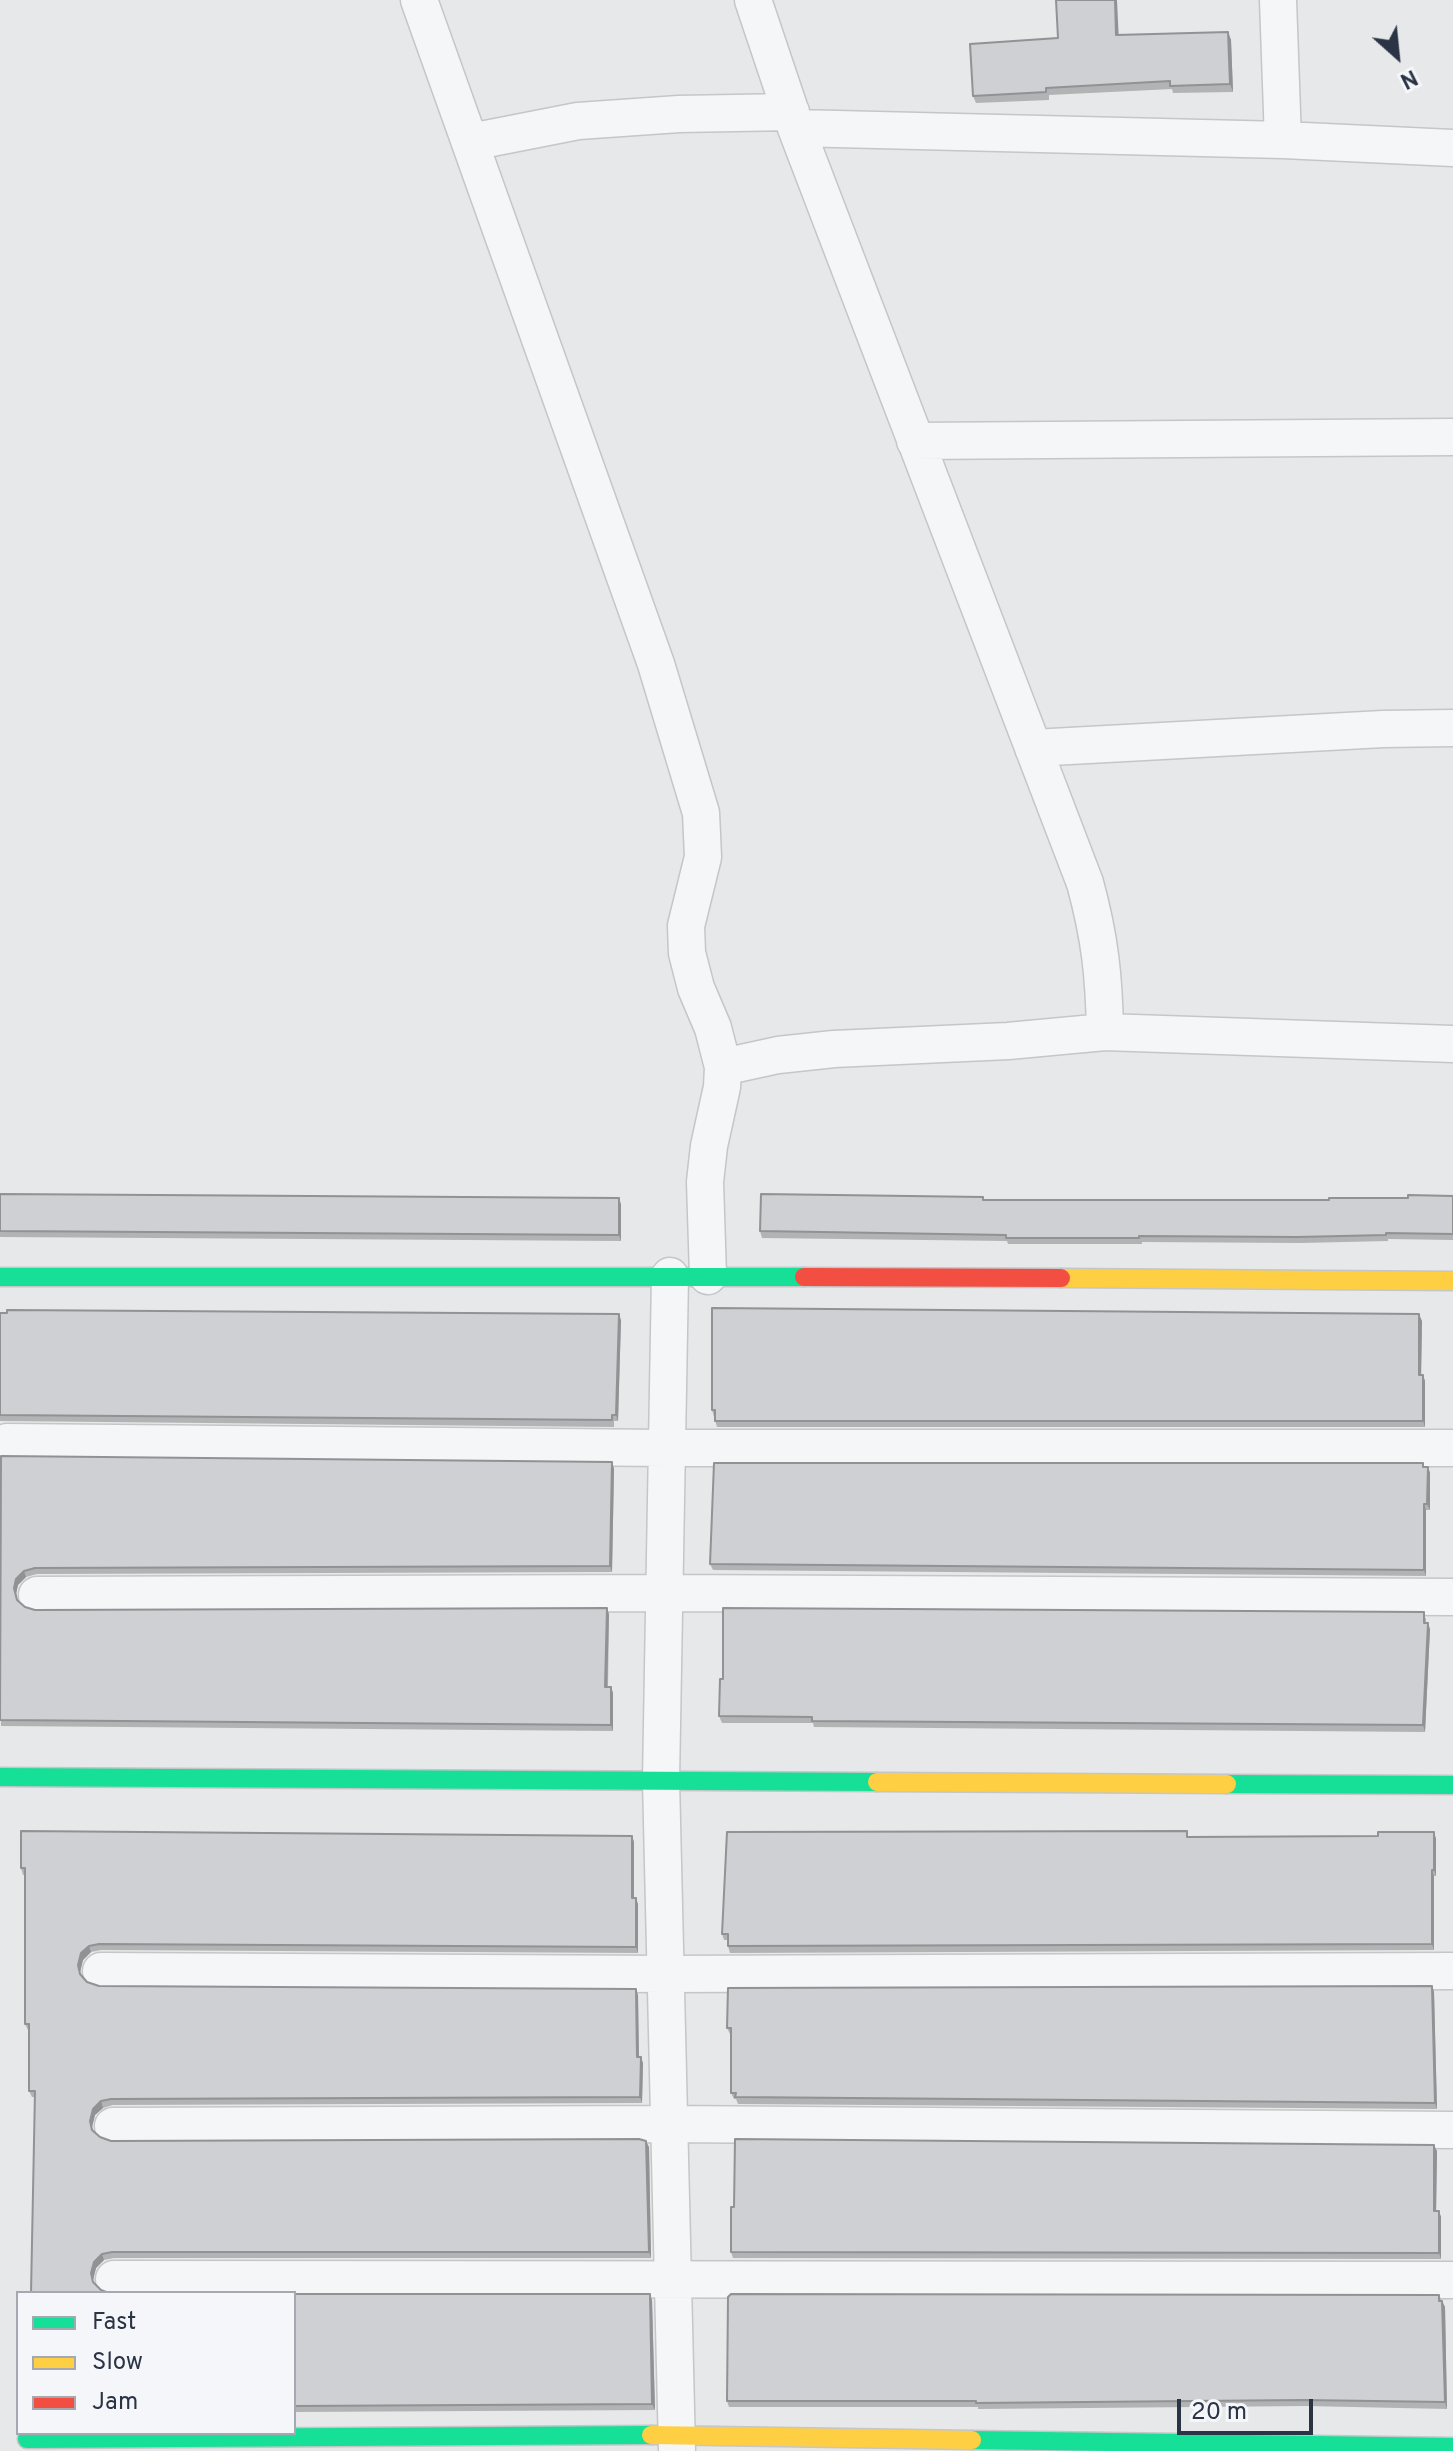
<!DOCTYPE html>
<html>
<head>
<meta charset="utf-8">
<style>
  body { margin:0 }
  #map { position:relative; width:1453px; height:2451px; overflow:hidden; background:#e6e8ea; font-family:Overpass,sans-serif }
  canvas { display:block }
  .legend { position:absolute; left:16px; top:2291px; width:280px; height:144px; box-sizing:border-box; background:#f4f6f9; border:2px solid #a4a8b1; margin:0; padding:10px 14px; list-style:none; font-size:24px; color:#2b3445 }
  .legend li { display:flex; align-items:center; gap:16px; height:40px }
  .legend b { width:40px; border:2px solid #a4a8b1 }
  .north { position:absolute; left:1357px; top:16px; width:80px; height:80px; -webkit-text-stroke:6px #f4f6f9; paint-order:stroke; rotate:153deg; font-size:22px; font-weight:700; line-height:32px; text-align:center; color:#2b3445 }
  .north::after { content:''; display:block; margin:auto; width:28px; height:36px; background:#2b3445; clip-path:polygon(50% 0,100% 100%,50% 72%,0 100%) }
  .scale { position:absolute; left:1177px; top:2399px; width:136px; height:36px; box-sizing:border-box; border:4px solid #2b3445; border-top:0; padding-left:10px; font-size:24px; line-height:28px; white-space:nowrap; color:#2b3445; -webkit-text-stroke:6px #f4f6f9; paint-order:stroke }
</style>
</head>
<body>
<div id="map">
<canvas width="1453" height="2451"></canvas>
<ul class="legend">
<li><b style="height:10px;background:#16e098"></b>Fast</li>
<li><b style="height:10px;background:#ffcf43"></b>Slow</li>
<li><b style="height:10px;background:#f24e42"></b>Jam</li>
</ul>
<div class="north">N</div>
<div class="scale">20 m</div>
</div>
<script>
const context = document.querySelector('canvas').getContext('2d');
context.lineJoin = 'round';
function stroke(path, color, width, dash) { context.strokeStyle = color; context.lineWidth = width; context.lineCap = dash ? 'butt' : 'round'; context.setLineDash(dash || []); context.stroke(path); }
function fillPath(path, color) { context.fillStyle = color; context.fill(path, 'evenodd'); }
const street = new Path2D(`
  M 419,0 L 656,664 L 701,813 L 703,857 L 686,926 L 687,953 L 696,988 L 713,1028 L 723,1067 L 722,1087 L 709,1146 L 705,1182 L 708,1276
  M 753,0 L 796,128 L 1085,883 C 1100,938 1104,976 1105,1032
  M 1278,0 L 1283,140
  M 796,128 L 1283,140 L 1453,148
  M 471,142 L 578,121 L 679,114 L 791,112
  M 915,441 L 1453,437
  M 1033,748 L 1383,729 L 1453,728
  M 723,1067 L 778,1055 L 834,1049 L 1008,1041 L 1105,1032 L 1453,1044
  M 670,1276 L 661,1780 L 677,2451
  M 7,1442 L 666,1448 L 1453,1448
  M 37,1595 L 664,1593 L 1453,1597
  M 101,1971 L 666,1974 L 1453,1971
  M 113,2126 L 669,2124 L 1453,2130
  M 114,2279 L 1453,2280`);
const fast = new Path2D(`
  M 0,1277 L 804,1277
  M 0,1777 L 877,1782
  M 1227,1784 L 1453,1785
  M 27,2439 L 651,2435
  M 972,2440 L 1453,2447`);
const slow = new Path2D(`
  M 1061,1278 L 1453,1281
  M 877,1782 L 1227,1784
  M 651,2435 L 972,2440`);
const jam = new Path2D(`
  M 804,1277 L 1061,1278`);
const wall = new Path2D(`
  M 1228,32 L 1231,40 L 1233,92 L 1173,93 L 1172,89 L 1049,95 L 1049,100 L 976,103 L 973,96 Z
  M 0,1194 L 621,1204 L 621,1241 L 0,1237 Z
  M 1453,1196 L 1453,1240 L 1388,1239 L 1388,1241 L 1300,1243 L 1142,1242 L 1142,1244 L 1008,1244 L 1007,1241 L 762,1238 L 760,1231 L 984,1200 L 1329,1200 Z
  M 0,1313 L 621,1320 L 618,1421 L 614,1421 L 614,1427 L 0,1421 Z
  M 1422,1321 L 1421,1375 L 1423,1375 L 1425,1381 L 1425,1427 L 717,1427 L 712,1410 Z
  M 612,1462 L 614,1469 L 612,1572 L 37,1574 L 26,1577 L 18,1585 L 16,1594 L 18,1601 L 25,1607 L 35,1610 L 609,1614 L 608,1687 L 611,1687 L 613,1693 L 613,1731 L 1,1726 L 0,1501 Z
  M 1428,1467 L 1430,1473 L 1430,1510 L 1426,1510 L 1426,1576 L 713,1570 L 710,1564 Z
  M 1426,1618 L 1426,1623 L 1430,1629 L 1425,1732 L 814,1727 L 813,1723 L 722,1723 L 719,1716 Z
  M 1434,1832 L 1436,1839 L 1436,1876 L 1434,1876 L 1434,1950 L 730,1953 L 728,1946 L 728,1940 L 724,1940 L 722,1934 L 1189,1837 L 1378,1836 Z
  M 632,1836 L 634,1842 L 634,1898 L 638,1904 L 638,1953 L 101,1950 L 91,1952 L 83,1960 L 80,1972 L 81,1975 L 87,1982 L 99,1986 L 638,1995 L 639,2057 L 643,2063 L 642,2103 L 113,2105 L 103,2108 L 95,2115 L 92,2127 L 93,2130 L 100,2137 L 111,2141 L 649,2147 L 651,2258 L 114,2258 L 104,2260 L 96,2268 L 93,2280 L 31,2293 L 35,2097 L 32,2097 L 29,2091 L 29,2030 L 28,2030 L 25,2024 L 25,1875 L 23,1875 L 21,1868 Z
  M 1432,1986 L 1434,1992 L 1437,2109 L 738,2104 L 736,2099 L 734,2099 L 731,2093 L 731,2034 L 730,2034 L 727,2028 Z
  M 1437,2151 L 1436,2211 L 1439,2211 L 1441,2217 L 1441,2259 L 733,2258 L 731,2252 Z
  M 294,2294 L 652,2300 L 655,2410 L 294,2412 Z
  M 1439,2295 L 1445,2307 L 1447,2409 L 1306,2406 L 978,2409 L 978,2407 L 729,2407 L 727,2401 Z`);
const shadedWall = new Path2D(`
  M 1115,0 L 1117,0 L 1119,43 L 1116,35 Z
  M 1228,32 L 1231,40 L 1233,92 L 1230,84 Z
  M 619,1198 L 621,1204 L 621,1241 L 619,1235 Z
  M 619,1314 L 621,1320 L 618,1421 L 616,1415 Z
  M 1419,1314 L 1422,1321 L 1421,1381 L 1419,1375 Z
  M 1423,1375 L 1425,1381 L 1425,1427 L 1423,1421 Z
  M 612,1462 L 614,1469 L 612,1572 L 610,1566 Z
  M 1428,1467 L 1430,1473 L 1430,1510 L 1427,1504 Z
  M 1424,1504 L 1426,1510 L 1426,1576 L 1424,1570 Z
  M 24,1571 L 26,1577 L 18,1585 L 16,1594 L 14,1588 L 16,1579 Z
  M 607,1608 L 609,1614 L 607,1693 L 605,1687 Z
  M 1428,1623 L 1430,1629 L 1425,1732 L 1423,1725 Z
  M 611,1687 L 613,1693 L 613,1731 L 611,1725 Z
  M 1434,1832 L 1436,1839 L 1436,1876 L 1434,1870 Z
  M 632,1836 L 634,1842 L 634,1904 L 632,1898 Z
  M 1432,1870 L 1434,1876 L 1434,1950 L 1432,1944 Z
  M 636,1898 L 638,1904 L 638,1953 L 636,1947 Z
  M 89,1946 L 91,1952 L 83,1960 L 80,1972 L 82,1981 L 78,1965 L 81,1953 Z
  M 1432,1986 L 1434,1992 L 1437,2109 L 1435,2103 Z
  M 636,1989 L 638,1995 L 639,2063 L 637,2057 Z
  M 641,2057 L 643,2063 L 642,2103 L 640,2097 Z
  M 101,2101 L 103,2108 L 95,2115 L 92,2127 L 90,2121 L 93,2109 Z
  M 646,2141 L 649,2147 L 651,2258 L 649,2252 Z
  M 1434,2145 L 1437,2151 L 1436,2217 L 1434,2211 Z
  M 1439,2211 L 1441,2217 L 1441,2259 L 1439,2253 Z
  M 102,2254 L 104,2260 L 96,2268 L 93,2280 L 91,2273 L 94,2262 Z
  M 650,2294 L 652,2300 L 655,2410 L 652,2404 Z
  M 1442,2301 L 1445,2307 L 1447,2409 L 1445,2402 Z`);
const building = new Path2D(`
  M 1056,0 L 1115,0 L 1116,35 L 1228,32 L 1230,84 L 1170,86 L 1170,81 L 1046,88 L 1046,92 L 973,96 L 970,44 L 1058,38 Z
  M 0,1194 L 619,1198 L 619,1235 L 0,1231 Z
  M 761,1194 L 983,1197 L 983,1200 L 1329,1200 L 1329,1198 L 1408,1198 L 1408,1195 L 1453,1196 L 1453,1234 L 1386,1233 L 1386,1235 L 1297,1237 L 1139,1236 L 1139,1238 L 1006,1238 L 1006,1235 L 760,1231 Z
  M 712,1308 L 1419,1314 L 1419,1375 L 1423,1375 L 1423,1421 L 715,1421 L 715,1410 L 712,1410 Z
  M 7,1310 L 619,1314 L 616,1415 L 612,1415 L 612,1420 L 0,1415 L 0,1313 L 7,1313 Z
  M 1,1456 L 612,1462 L 610,1566 L 35,1568 L 24,1571 L 16,1579 L 14,1588 L 17,1600 L 25,1607 L 35,1610 L 607,1608 L 605,1687 L 611,1687 L 611,1725 L 0,1720 Z
  M 714,1463 L 1423,1463 L 1423,1467 L 1428,1467 L 1427,1504 L 1424,1504 L 1424,1570 L 710,1564 Z
  M 723,1608 L 1424,1612 L 1424,1623 L 1428,1623 L 1423,1725 L 812,1721 L 812,1717 L 719,1716 L 720,1679 L 723,1679 Z
  M 21,1831 L 632,1836 L 632,1898 L 636,1898 L 636,1947 L 99,1944 L 89,1946 L 81,1953 L 78,1965 L 80,1974 L 87,1982 L 99,1986 L 636,1989 L 637,2057 L 641,2057 L 640,2097 L 111,2099 L 101,2101 L 93,2109 L 90,2121 L 92,2130 L 100,2137 L 111,2141 L 639,2139 L 646,2141 L 649,2252 L 112,2252 L 102,2254 L 94,2262 L 91,2273 L 93,2282 L 101,2290 L 109,2293 L 31,2293 L 35,2091 L 29,2091 L 29,2024 L 25,2024 L 25,1868 L 21,1868 Z
  M 1187,1831 L 1187,1837 L 1378,1836 L 1378,1832 L 1434,1832 L 1434,1870 L 1432,1870 L 1432,1944 L 728,1946 L 728,1934 L 722,1934 L 727,1832 Z
  M 1432,1986 L 1435,2103 L 735,2097 L 736,2093 L 731,2093 L 731,2028 L 727,2028 L 728,1988 Z
  M 735,2139 L 1434,2145 L 1434,2211 L 1439,2211 L 1439,2253 L 731,2252 L 731,2207 L 734,2207 Z
  M 294,2294 L 650,2294 L 652,2404 L 294,2406 Z
  M 731,2294 L 1439,2295 L 1439,2301 L 1442,2301 L 1445,2402 L 1303,2400 L 976,2403 L 976,2401 L 727,2401 L 728,2297 Z`);
stroke(street, '#c4c6c8', 39);
stroke(fast, '#c4c6c8', 21);
stroke(slow, '#c4c6c8', 21);
stroke(jam, '#c4c6c8', 21);
stroke(street, '#f5f6f7', 36);
stroke(fast, '#16e098', 18);
stroke(slow, '#ffcf43', 18);
stroke(jam, '#f24e42', 18);
fillPath(wall, '#b1b3b5');
fillPath(shadedWall, '#909294');
fillPath(building, '#ced0d3');
stroke(building, '#909294', 2);
</script>
</body>
</html>
